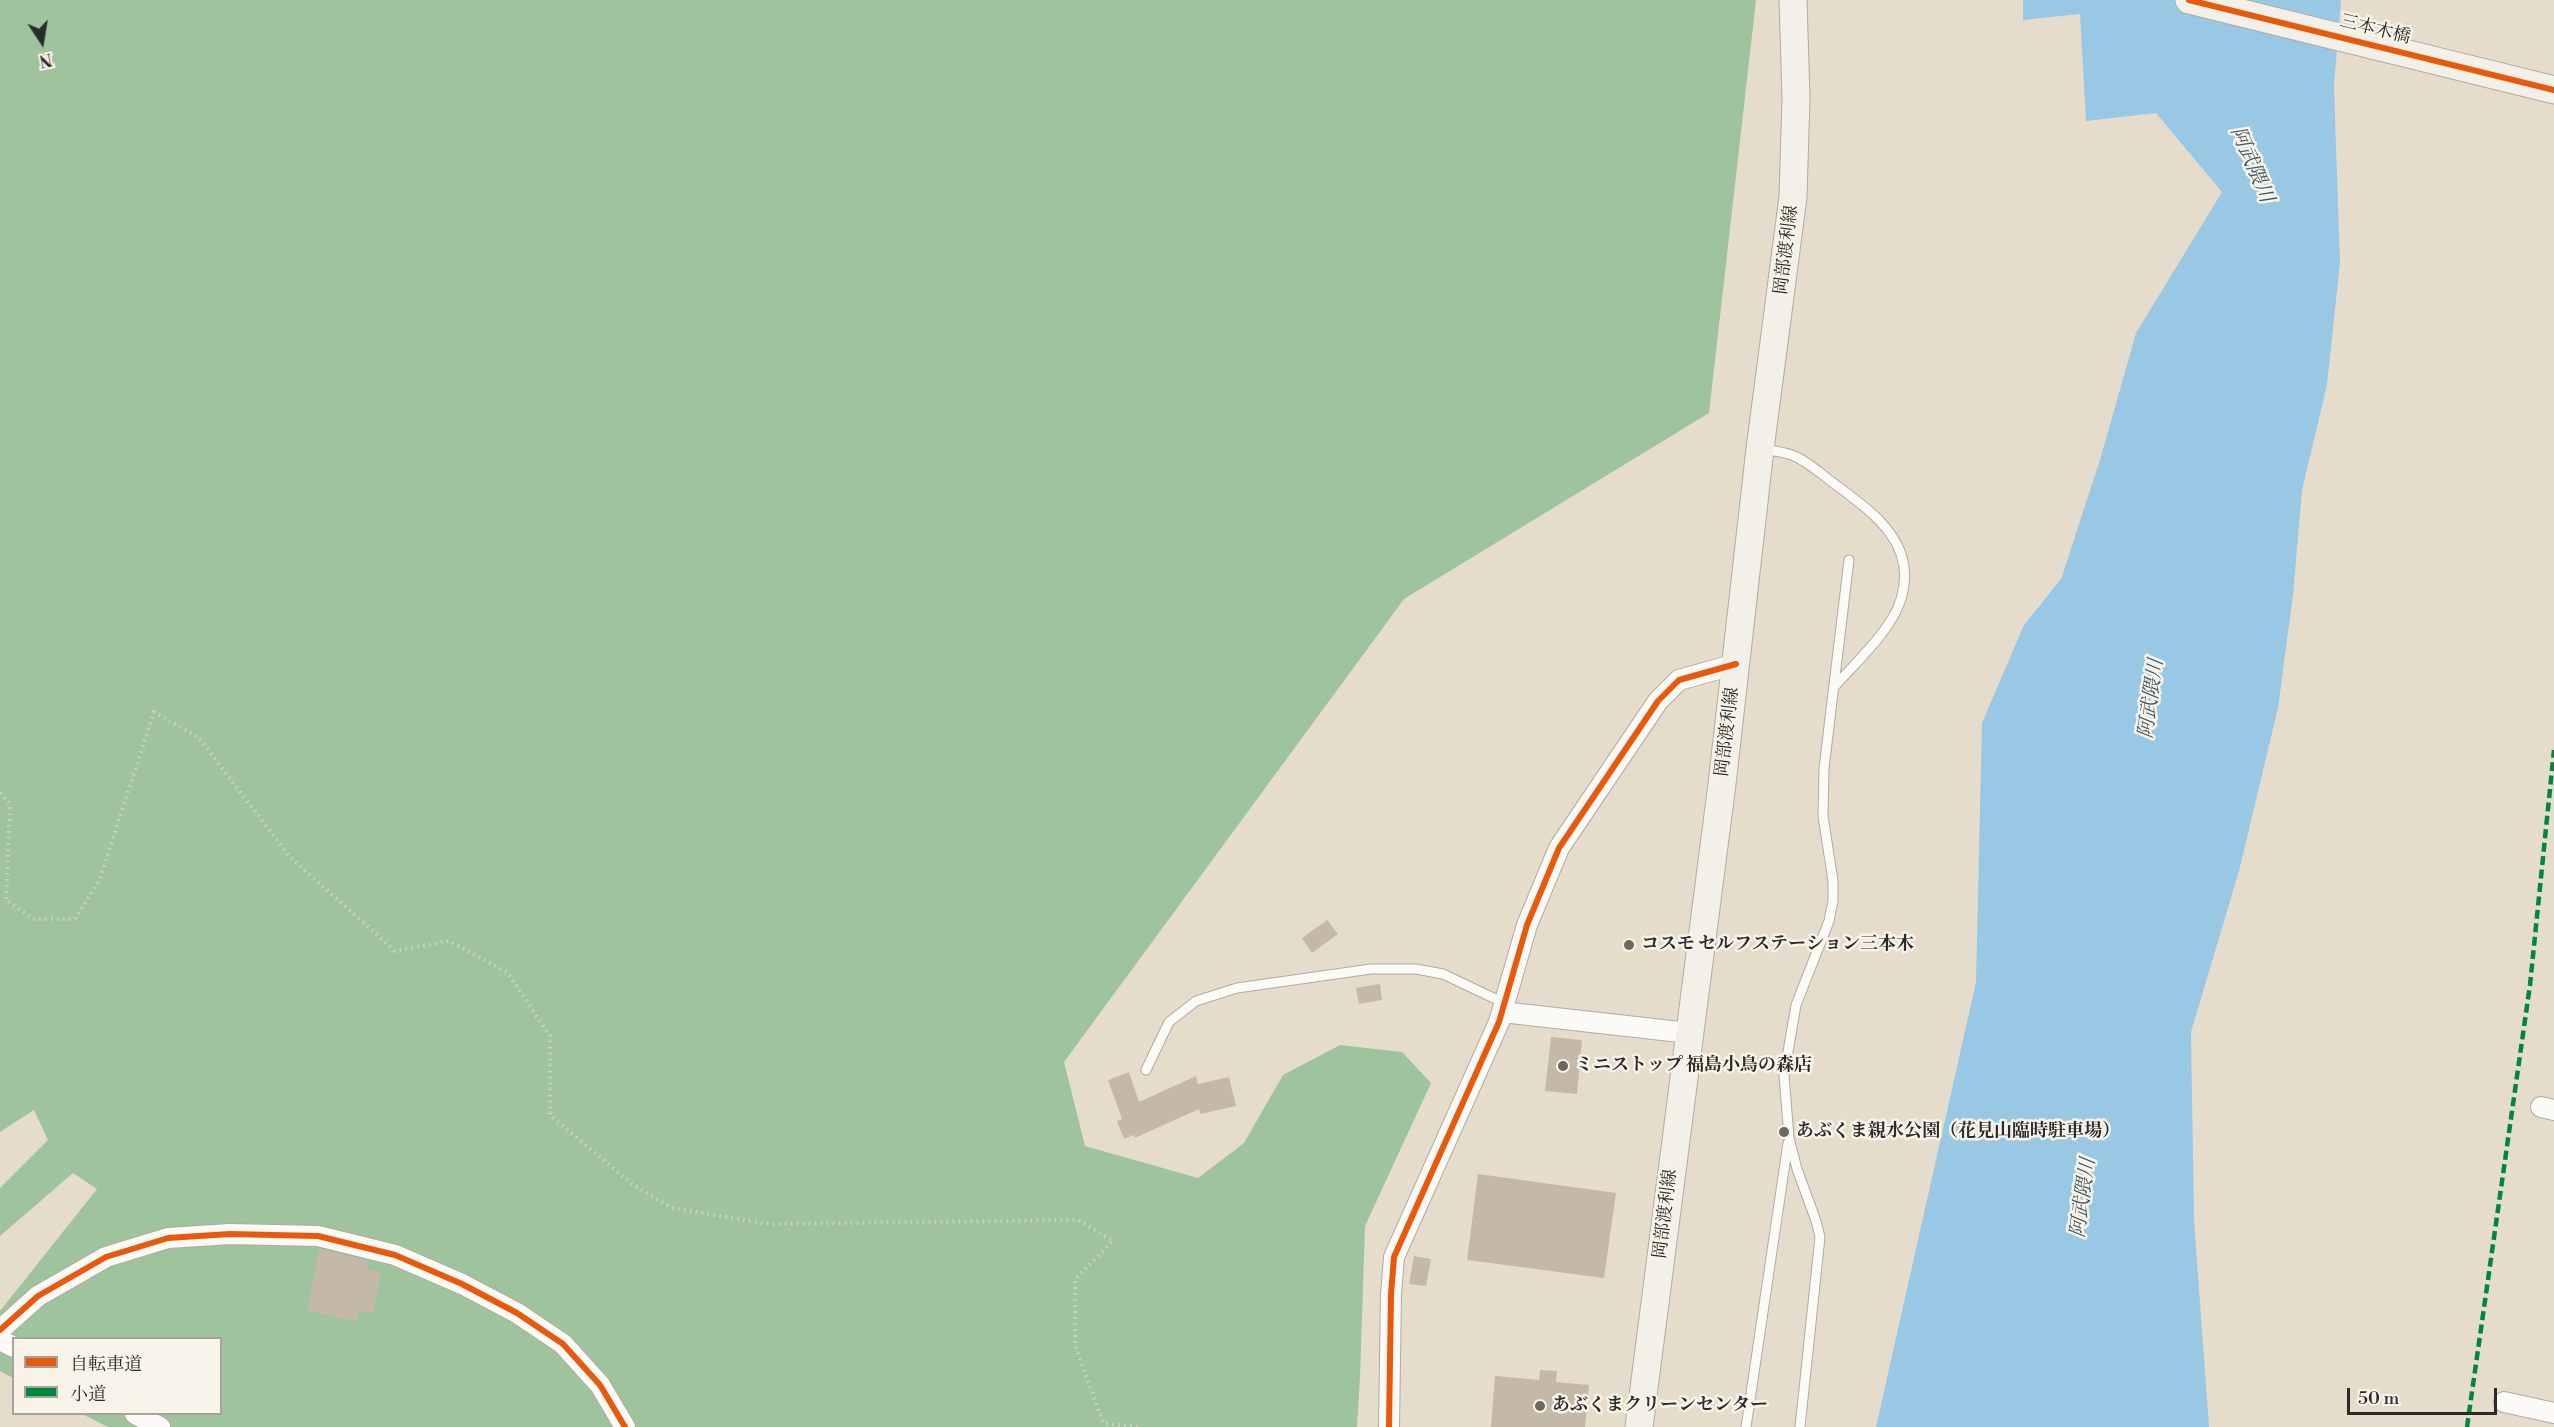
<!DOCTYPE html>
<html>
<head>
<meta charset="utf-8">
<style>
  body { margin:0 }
  #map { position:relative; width:2554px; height:1427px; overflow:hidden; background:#e5dccb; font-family:"Libre Bodoni","Noto Serif JP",serif }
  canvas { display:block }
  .legend { position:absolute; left:12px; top:1337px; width:210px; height:78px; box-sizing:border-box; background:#f7f3e8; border:2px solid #a5a39c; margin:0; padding:8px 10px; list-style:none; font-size:18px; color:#2b2b2b }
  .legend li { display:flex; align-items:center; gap:12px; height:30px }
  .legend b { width:30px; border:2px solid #a5a39c }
  .north { position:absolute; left:12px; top:12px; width:60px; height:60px; -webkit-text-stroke:4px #f7f3e8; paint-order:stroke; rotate:168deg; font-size:16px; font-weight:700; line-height:24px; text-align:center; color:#2b2b2b }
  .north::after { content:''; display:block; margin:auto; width:21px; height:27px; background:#2b2b2b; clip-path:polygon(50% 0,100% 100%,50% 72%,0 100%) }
  .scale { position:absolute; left:2347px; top:1388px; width:150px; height:27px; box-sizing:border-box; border:3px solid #2b2b2b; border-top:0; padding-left:8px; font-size:18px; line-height:21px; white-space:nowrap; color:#2b2b2b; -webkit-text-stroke:4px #f7f3e8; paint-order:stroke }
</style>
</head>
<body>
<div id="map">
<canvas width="2554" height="1427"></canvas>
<ul class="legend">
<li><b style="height:8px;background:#e8590c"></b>自転車道</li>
<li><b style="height:8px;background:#00873e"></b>小道</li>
</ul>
<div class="north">N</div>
<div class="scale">50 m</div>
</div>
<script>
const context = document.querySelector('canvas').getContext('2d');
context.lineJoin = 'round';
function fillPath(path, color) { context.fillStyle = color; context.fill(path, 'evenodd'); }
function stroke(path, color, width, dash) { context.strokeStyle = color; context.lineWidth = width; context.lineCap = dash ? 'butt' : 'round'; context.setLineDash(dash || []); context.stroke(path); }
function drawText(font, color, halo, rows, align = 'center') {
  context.font = font + ' "Libre Bodoni","Noto Serif JP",serif'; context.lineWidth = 5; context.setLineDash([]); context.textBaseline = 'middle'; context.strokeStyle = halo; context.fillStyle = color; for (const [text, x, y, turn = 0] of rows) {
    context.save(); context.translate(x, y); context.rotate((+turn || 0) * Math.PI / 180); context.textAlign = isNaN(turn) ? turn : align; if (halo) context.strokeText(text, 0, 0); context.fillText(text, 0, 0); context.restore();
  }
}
const forest = new Path2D(`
  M 0,0 L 1756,0 L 1709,413 L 1404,599 L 1064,1062 L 1085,1146 L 1198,1178 L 1244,1143 L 1283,1075 L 1340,1045 L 1402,1052 L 1431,1083 L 1365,1226 L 1360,1377 L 1357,1427 L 108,1427 L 82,1414 L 220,1414 L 220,1338 L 14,1338 L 13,1378 L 0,1371 L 0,1311 L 97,1189 L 73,1173 L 0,1236 L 0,1188 L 48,1140 L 34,1110 L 0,1132 Z`);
const water = new Path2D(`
  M 2023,0 L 2341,0 L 2334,87 L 2340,262 L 2327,385 L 2302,490 L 2293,595 L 2278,708 L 2239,871 L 2191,1032 L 2194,1219 L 2209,1427 L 1876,1427 L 1976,982 L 1982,723 L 2024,625 L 2061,579 L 2100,460 L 2136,333 L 2222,192 L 2156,113 L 2086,121 L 2080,14 L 2023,20 Z`);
const building = new Path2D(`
  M 1327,920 L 1338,934 L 1312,953 L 1302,938 Z
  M 1380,984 L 1382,1000 L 1359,1004 L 1356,988 Z
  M 1551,1037 L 1582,1040 L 1577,1094 L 1545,1091 Z
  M 1129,1072 L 1139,1102 L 1196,1076 L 1198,1084 L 1229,1077 L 1236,1106 L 1200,1114 L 1199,1109 L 1135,1138 L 1134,1135 L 1124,1139 L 1117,1121 L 1122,1119 L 1108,1080 Z
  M 1478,1174 L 1616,1193 L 1604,1278 L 1467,1260 Z
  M 319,1249 L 368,1261 L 367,1269 L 381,1272 L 373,1313 L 359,1310 L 357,1321 L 307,1311 Z
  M 1414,1256 L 1431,1259 L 1426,1286 L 1409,1284 Z
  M 1540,1370 L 1557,1371 L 1556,1382 L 1589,1385 L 1585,1427 L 1491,1427 L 1495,1376 L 1539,1380 Z`);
const path = new Path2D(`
  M 0,793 L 10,804 L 6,900 L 33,919 L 75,919 L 99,881 L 154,712 L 198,737 L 290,857 L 395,951 L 449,941 L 508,973 L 550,1036 L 550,1115 L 632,1184 L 672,1208 L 769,1224 L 1078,1220 L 1113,1241 L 1075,1279 L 1075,1345 L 1103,1423 L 1138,1427`);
const lane = new Path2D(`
  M 1763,449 C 1773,451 1785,452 1794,456 C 1807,461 1821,474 1832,482 C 1872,512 1918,542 1901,599 C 1892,630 1855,663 1834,687
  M 1146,1070 L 1169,1022 L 1196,1001 L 1237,988 L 1371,969 L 1416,969 L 1443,974 L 1504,1003
  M 1746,1427 L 1788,1143
  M 1800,1427 L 1820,1237 L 1816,1221 L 1797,1169 L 1789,1138 L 1784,1075 L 1796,1005 L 1829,921 L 1833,901 L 1833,881 L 1823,816 L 1824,768 L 1849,560`);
const street = new Path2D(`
  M 1502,1012 L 1689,1033
  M 2541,1107 L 2554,1110
  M 0,1330 L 38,1296 L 106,1257 L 168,1238 L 230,1234 L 318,1236 L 395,1255 L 462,1284 L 517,1313 L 563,1344 L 600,1385 L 625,1427
  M 0,1340 L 14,1347
  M 2504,1402 L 2554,1413
  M 135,1414 L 160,1427
  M 1389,1427 L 1391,1294 L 1394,1257 L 1499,1022 L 1527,925 L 1559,848 L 1658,701 L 1679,680 L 1736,664`);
const secondary = new Path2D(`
  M 2189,0 L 2554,90
  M 1639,1427 L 1722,784 L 1760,449 L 1793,197 L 1796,98 L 1793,0`);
const quiet = new Path2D(`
  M 2467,1427 L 2530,985 L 2554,750`);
const cycleway = new Path2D(`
  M 2189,0 L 2554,90
  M 0,1330 L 38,1296 L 106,1257 L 168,1238 L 230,1234 L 318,1236 L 395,1255 L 462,1284 L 517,1313 L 563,1344 L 600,1385 L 625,1427
  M 1389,1427 L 1391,1294 L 1394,1257 L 1499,1022 L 1527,925 L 1559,848 L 1658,701 L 1679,680 L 1736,664`);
const markers = [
  [1629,945,6,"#6c6963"],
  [1563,1066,6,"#6c6963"],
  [1784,1132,6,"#6c6963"],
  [1540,1406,6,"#6c6963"]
];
const streetNames = [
  ["三本木橋",2375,30,14],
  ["岡部渡利線",1787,250,-83],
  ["岡部渡利線",1728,732,-83],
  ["岡部渡利線",1666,1214,-83]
];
const poiNames = [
  ["コスモ セルフステーション三本木",1641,945],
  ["ミニストップ 福島小鳥の森店",1575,1066],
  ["あぶくま親水公園（花見山臨時駐車場）",1796,1132],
  ["あぶくまクリーンセンター",1552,1406]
];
const waterNames = [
  ["阿武隈川",2251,165,67],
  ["阿武隈川",2152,699,-82],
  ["阿武隈川",2084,1198,-82]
];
fillPath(forest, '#9fc49d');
fillPath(water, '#99c8e5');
fillPath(building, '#c4b9a8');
stroke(lane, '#b1aba1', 11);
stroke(street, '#b1aba1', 22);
stroke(secondary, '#b1aba1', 29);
stroke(path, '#d2cfcb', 4, [1.5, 4.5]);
stroke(lane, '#fbfaf7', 9);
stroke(street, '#fbfaf7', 20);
stroke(secondary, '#f3f0e9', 27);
stroke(quiet, '#00873e', 4.5, [9, 4.5]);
stroke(cycleway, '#e8590c', 6);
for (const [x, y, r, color] of markers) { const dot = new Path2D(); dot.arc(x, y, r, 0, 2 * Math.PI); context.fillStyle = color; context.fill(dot); stroke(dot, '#f7f3e8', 2); }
drawText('18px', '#2b2b2b', '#f7f3e8', streetNames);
drawText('bold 18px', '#2b2b2b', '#f7f3e8', poiNames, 'left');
drawText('italic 20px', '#425866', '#f7f3e8', waterNames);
</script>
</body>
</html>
